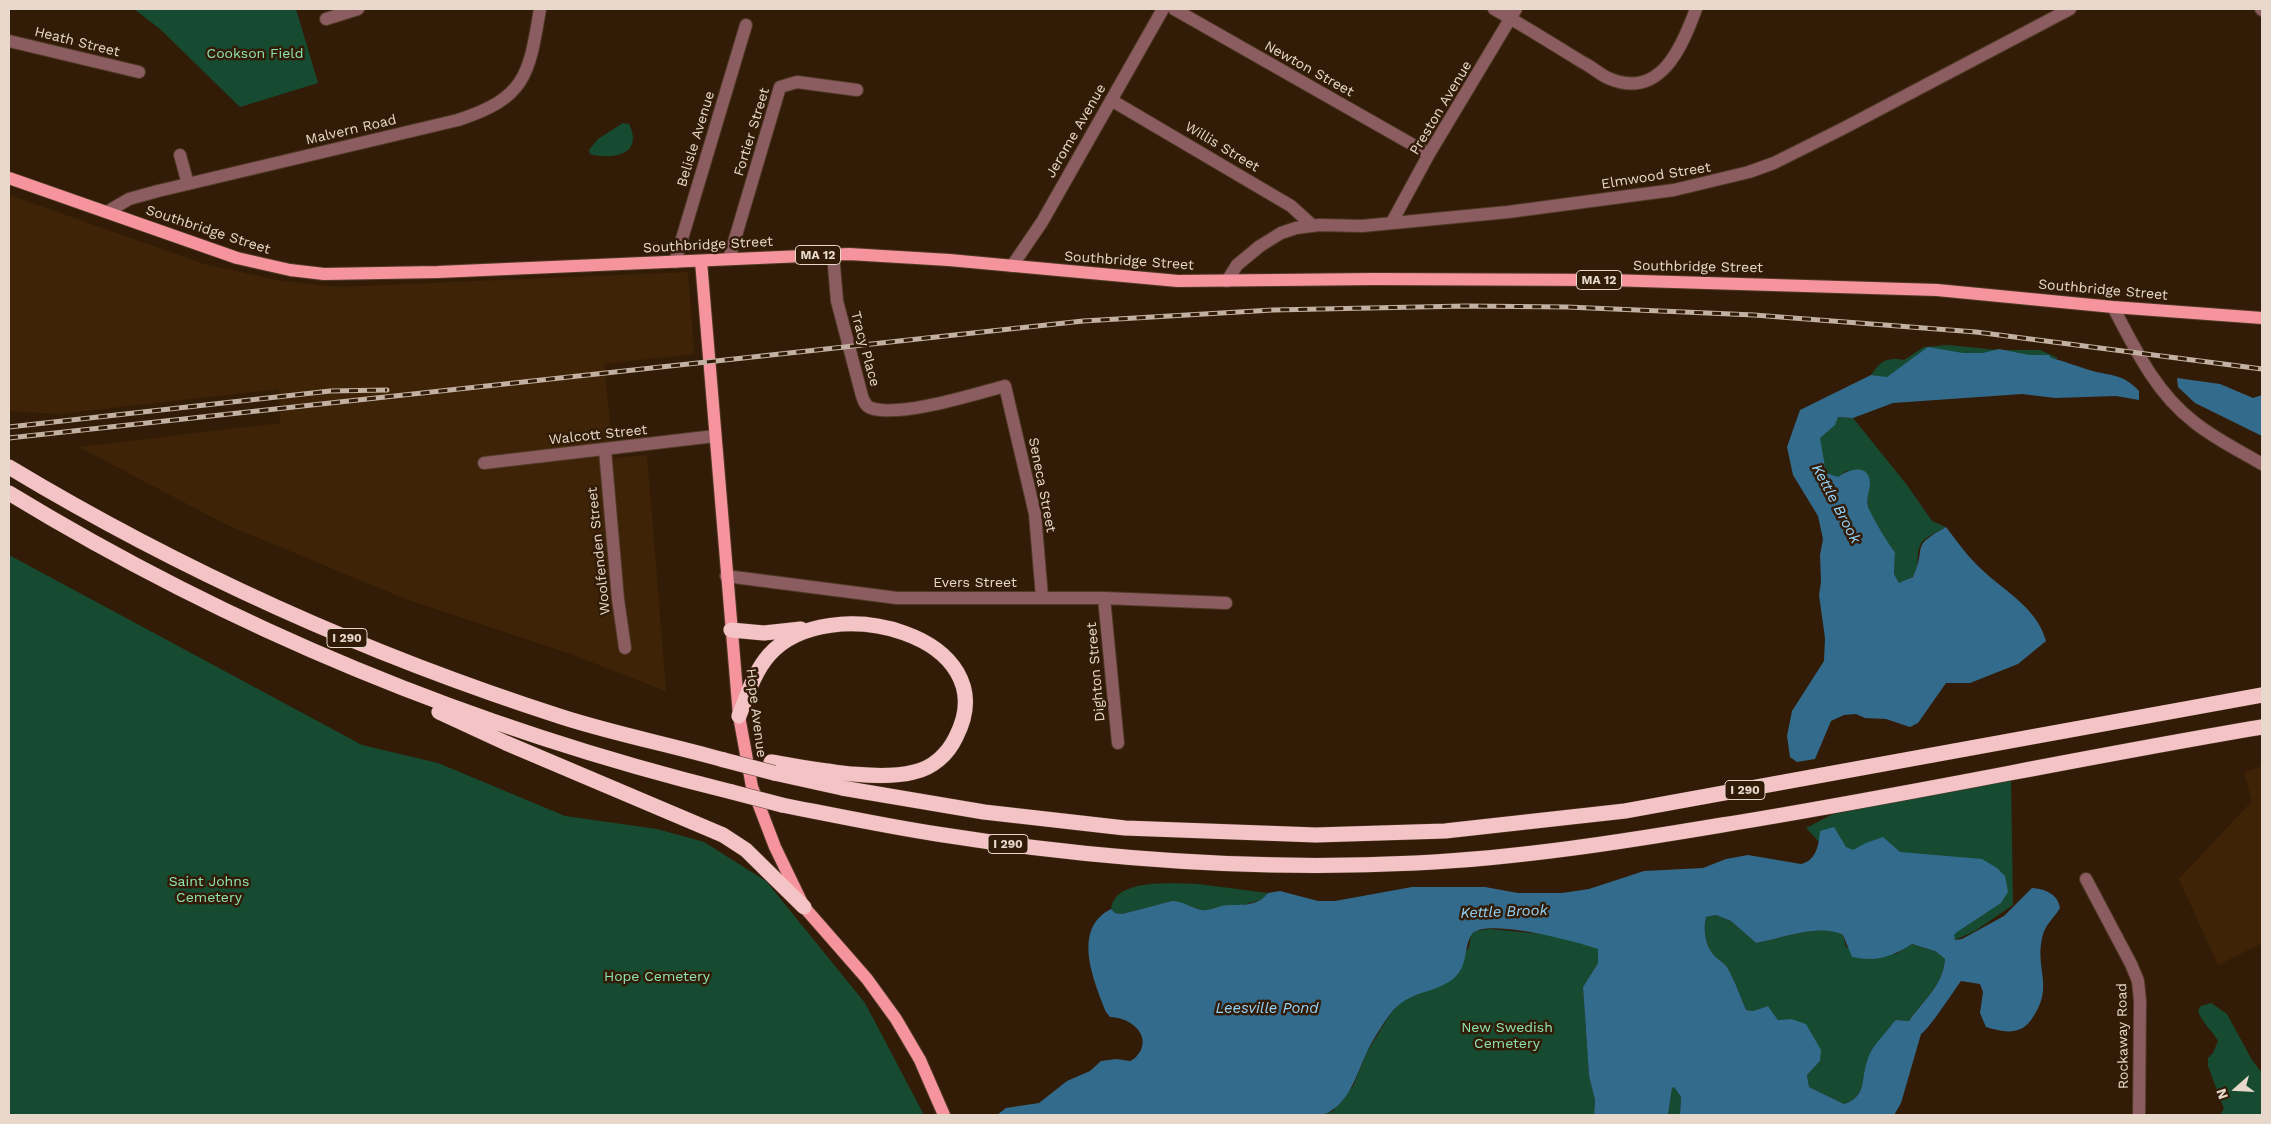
<!DOCTYPE html>
<html>
<head>
<meta charset="utf-8">
<style>
  body { margin:0 }
  #map { position:relative; width:2271px; height:1124px; overflow:hidden; background:#331c07; font-family:"Work Sans",sans-serif }
  canvas { display:block }
  .frame { position:absolute; inset:0; border:10px solid #e7d8cb; pointer-events:none }
  .north { position:absolute; left:2211px; top:1064px; width:50px; height:50px; -webkit-text-stroke:4px #331c07; paint-order:stroke; rotate:251deg; font-size:14px; font-weight:700; line-height:20px; text-align:center; color:#e7d8cb }
  .north::after { content:''; display:block; margin:auto; width:18px; height:22px; background:#e7d8cb; clip-path:polygon(50% 0,100% 100%,50% 72%,0 100%) }
</style>
</head>
<body>
<div id="map">
<canvas width="2271" height="1124"></canvas>
<div class="frame"></div>
<div class="north">N</div>
</div>
<script>
const context = document.querySelector('canvas').getContext('2d');
context.lineJoin = 'round';
function fillPath(path, color) { context.fillStyle = color; context.fill(path, 'evenodd'); }
function stroke(path, color, width, dash) { context.strokeStyle = color; context.lineWidth = width; context.lineCap = dash ? 'butt' : 'round'; context.setLineDash(dash || []); context.stroke(path); }
function drawText(font, color, halo, rows, align = 'center') {
  context.font = font + ' "Work Sans",sans-serif'; context.lineWidth = 5; context.setLineDash([]); context.textBaseline = 'middle'; context.strokeStyle = halo; context.fillStyle = color; for (const [text, x, y, turn = 0] of rows) {
    context.save(); context.translate(x, y); context.rotate((+turn || 0) * Math.PI / 180); context.textAlign = isNaN(turn) ? turn : align; if (halo) context.strokeText(text, 0, 0); context.fillText(text, 0, 0); context.restore();
  }
}
const built = new Path2D(`
  M 9,195 L 207,265 L 282,281 L 337,287 L 688,272 L 694,354 L 604,364 L 614,458 L 647,455 L 666,691 L 565,652 L 403,598 L 225,524 L 79,447 L 280,423 L 279,389 L 59,414 L 9,411 Z
  M 2262,766 L 2262,943 L 2218,965 L 2179,879 L 2252,801 L 2244,772 Z`);
const green = new Path2D(`
  M 134,9 L 296,9 L 318,83 L 240,107 L 160,29 Z
  M 623,123 L 629,124 C 644,155 613,160 590,154 L 589,150 L 598,139 Z
  M 1948,345 L 1998,350 L 2040,350 L 2058,358 L 2054,360 L 1912,382 L 1871,375 C 1881,361 1886,357 1904,360 L 1924,347 Z
  M 1838,417 L 1853,418 L 1907,485 L 1932,521 L 1946,527 C 1939,531 1927,536 1922,542 C 1911,558 1928,576 1899,583 L 1894,574 L 1895,552 C 1889,546 1868,512 1868,505 C 1867,498 1869,489 1870,481 L 1846,471 L 1838,477 L 1829,480 L 1815,453 L 1818,424 Z
  M 9,555 L 362,745 L 438,763 L 565,816 L 657,829 L 704,842 L 766,881 L 865,1003 L 924,1115 L 9,1115 Z
  M 2011,778 L 2013,905 L 1975,931 L 1948,943 L 1837,861 L 1806,828 L 1833,814 Z
  M 1198,884 L 1268,893 L 1264,899 L 1235,907 L 1222,906 L 1205,911 L 1172,901 L 1122,914 L 1115,913 L 1111,909 C 1115,877 1175,884 1198,884 Z
  M 1716,915 L 1731,921 L 1756,943 C 1783,939 1817,923 1843,935 L 1846,947 L 1896,954 L 1911,944 L 1935,951 L 1945,959 C 1943,986 1922,1000 1909,1021 L 1896,1020 C 1888,1032 1873,1045 1868,1058 C 1860,1078 1868,1095 1844,1104 L 1809,1087 L 1807,1075 L 1820,1061 L 1791,1019 L 1778,1020 L 1768,1006 L 1753,1011 L 1746,1010 C 1740,995 1735,981 1727,967 C 1723,962 1717,959 1713,954 C 1705,943 1703,929 1706,917 Z
  M 1490,929 L 1552,935 L 1598,948 L 1598,963 L 1583,987 L 1589,1076 L 1595,1100 L 1594,1115 L 1323,1115 L 1333,1111 L 1353,1086 L 1367,1052 L 1389,1016 L 1402,1000 L 1444,984 L 1469,947 L 1471,935 L 1476,931 Z
  M 2211,1003 L 2227,1014 L 2252,1060 L 2262,1073 L 2262,1115 L 2220,1115 L 2224,1109 L 2208,1066 L 2208,1058 L 2213,1053 L 2218,1041 C 2212,1030 2202,1023 2198,1011 L 2201,1006 Z
  M 1674,1087 L 1681,1097 L 1680,1115 L 1668,1115 L 1672,1088 Z`);
const water = new Path2D(`
  M 1928,347 L 1963,353 L 1983,353 L 1999,349 L 2029,355 L 2049,355 L 2051,358 C 2064,361 2076,366 2089,370 C 2109,376 2123,373 2139,391 L 2139,400 L 2116,396 L 2055,398 L 2022,394 L 1893,403 L 1853,418 L 1838,417 L 1835,425 L 1820,438 L 1826,473 L 1838,477 C 1847,470 1869,462 1870,483 C 1870,490 1866,499 1868,506 C 1869,512 1890,547 1895,552 L 1894,574 L 1899,583 L 1913,577 C 1928,545 1908,548 1946,527 C 1956,540 1965,553 1976,564 C 2000,589 2037,606 2046,641 L 2018,664 L 1970,683 L 1946,683 L 1918,723 L 1910,727 L 1886,719 L 1865,718 L 1856,714 L 1844,715 L 1831,721 L 1815,759 L 1797,762 L 1790,757 L 1787,736 L 1792,711 L 1824,661 L 1825,638 L 1819,595 L 1821,582 L 1820,555 L 1823,539 L 1818,516 L 1793,475 L 1787,447 L 1800,410 L 1871,375 L 1887,377 Z
  M 2177,378 L 2220,384 L 2253,398 L 2262,395 L 2262,436 L 2195,403 L 2178,387 Z
  M 1834,827 L 1846,847 L 1853,850 L 1866,843 L 1883,837 L 1900,852 L 1982,859 L 1997,868 L 2005,876 L 2008,892 L 2001,903 L 1957,932 L 1954,935 L 1955,940 L 1962,939 L 2004,916 L 2032,888 C 2045,889 2058,894 2060,908 C 2054,918 2044,926 2042,938 C 2035,971 2055,987 2031,1020 C 2019,1036 2003,1032 1986,1027 L 1980,1013 L 1983,992 L 1980,984 L 1961,981 C 1953,992 1929,1029 1921,1034 L 1901,1103 L 1894,1115 L 1680,1115 L 1681,1097 L 1674,1087 L 1672,1088 L 1668,1115 L 1594,1115 L 1595,1100 L 1589,1076 L 1583,987 L 1598,963 L 1598,949 C 1579,942 1486,917 1472,934 C 1463,947 1469,966 1453,979 C 1432,995 1411,989 1391,1013 C 1384,1022 1372,1041 1367,1052 C 1356,1075 1349,1105 1323,1115 L 997,1115 L 1006,1108 L 1039,1103 L 1067,1081 L 1090,1071 L 1101,1061 L 1116,1059 L 1130,1061 C 1135,1059 1138,1055 1141,1050 C 1149,1031 1127,1017 1110,1017 L 1106,1012 C 1094,981 1071,929 1111,909 L 1115,913 L 1122,914 L 1172,901 C 1183,901 1191,908 1202,910 C 1208,911 1214,908 1221,906 C 1237,903 1256,909 1268,893 L 1280,891 L 1318,901 L 1335,901 L 1412,887 L 1485,887 L 1518,893 L 1562,893 L 1589,889 L 1644,871 L 1703,868 L 1726,859 L 1748,855 L 1801,864 C 1816,861 1819,845 1820,831 ZM 1716,915 L 1731,921 L 1756,943 C 1782,939 1817,923 1843,935 L 1852,957 C 1877,962 1891,957 1912,944 L 1935,951 L 1945,959 C 1943,986 1923,1000 1909,1021 L 1896,1020 L 1893,1023 C 1885,1034 1872,1046 1868,1058 C 1860,1078 1868,1096 1844,1104 L 1809,1087 L 1807,1075 L 1820,1061 L 1821,1050 L 1806,1024 L 1791,1019 L 1778,1020 L 1768,1006 L 1753,1011 L 1746,1010 C 1740,995 1735,981 1727,967 C 1723,962 1717,959 1713,954 C 1705,944 1703,929 1706,917 Z`);
const minor = new Path2D(`
  M 1174,9 L 1429,154
  M 1494,9 C 1524,26 1553,44 1582,62 C 1591,66 1599,74 1608,78 C 1660,101 1682,47 1696,9
  M 2261,9 L 2262,10
  M 326,19 L 358,9
  M 9,41 L 139,72
  M 1111,100 L 1291,206 L 1313,226
  M 180,155 L 188,184
  M 107,212 L 129,199 L 158,191 L 458,120 C 526,98 529,75 540,9
  M 1392,222 L 1429,154 L 1516,9
  M 833,254 L 837,301 L 862,396 C 864,401 865,406 871,408 C 900,418 975,394 1005,386 L 1035,514 L 1042,597
  M 729,259 L 780,87 L 797,82 L 857,90
  M 675,262 L 746,25
  M 1012,266 L 1042,222 L 1163,9
  M 1227,281 L 1237,265 L 1260,246 L 1281,233 L 1296,228 L 1319,225 L 1362,226 L 1508,212 L 1674,190 L 1749,172 L 1774,163 L 1844,128 L 2070,9
  M 2113,307 C 2135,349 2156,393 2194,422 C 2215,439 2240,451 2262,464
  M 605,450 L 618,599 L 625,648
  M 484,463 L 715,436
  M 726,576 L 897,598 L 1104,598 L 1226,603
  M 1104,598 L 1118,743
  M 2086,879 L 2131,964 L 2138,981 L 2140,1001 L 2139,1115`);
const major = new Path2D(`
  M 9,178 L 237,258 L 290,270 L 324,274 L 438,272 L 849,254 L 949,260 L 1178,281 L 1374,279 L 1608,280 L 1937,290 L 2113,307 L 2262,318
  M 701,261 L 739,716 L 752,787 L 775,847 L 804,907 L 867,979 L 896,1019 L 920,1060 L 944,1115`);
const highway = new Path2D(`
  M 9,467 C 182,571 369,655 562,717 C 615,734 671,745 724,760
  M 9,493 C 234,630 476,729 732,792
  M 731,630 L 764,633 L 801,629
  M 439,712 L 506,743 L 723,835 L 746,850 L 804,907
  M 739,716 C 747,696 754,672 769,655 C 828,588 1008,636 956,737 C 948,754 933,768 914,772 C 875,782 811,768 771,762
  M 774,773 L 842,788 L 984,812 L 1125,828 L 1316,835 L 1445,831 L 1625,811 L 2262,695
  M 782,805 C 833,815 885,826 937,834 C 1095,859 1256,871 1416,863 C 1519,858 1621,842 1722,825 C 1903,796 2082,757 2262,727`);
const rail = new Path2D(`
  M 9,427 L 330,391 L 387,390
  M 9,438 L 1083,321 L 1273,310 L 1466,306 L 1567,307 L 1754,315 L 1976,332 L 2262,369`);
const highwayBridge = new Path2D(`
  M 724,760 L 774,773
  M 732,792 L 782,805`);
const shields = [
  [818,255,45],
  [1599,280,45],
  [347,638,40],
  [1745,790,40],
  [1008,844,40]
];
const shieldNames = [
  ["MA 12",818,255],
  ["MA 12",1599,280],
  ["I 290",347,638],
  ["I 290",1745,790],
  ["I 290",1008,844]
];
const streetNames = [
  ["Heath Street",77,42,14],
  ["Newton Street",1309,69,29],
  ["Preston Avenue",1441,108,-59],
  ["Malvern Road",351,130,-13],
  ["Jerome Avenue",1076,131,-60],
  ["Fortier Street",752,132,-73],
  ["Belisle Avenue",696,139,-73],
  ["Willis Street",1222,147,31],
  ["Elmwood Street",1656,176,-9],
  ["Southbridge Street",208,230,18],
  ["Southbridge Street",708,245,-3],
  ["Southbridge Street",1129,261,4],
  ["Southbridge Street",1698,267,1],
  ["Southbridge Street",2103,290,5],
  ["Tracy Place",865,349,75],
  ["Walcott Street",598,435,-6],
  ["Seneca Street",1042,485,79],
  ["Woolfenden Street",599,551,-96],
  ["Evers Street",975,583],
  ["Dighton Street",1096,672,-95],
  ["Hope Avenue",756,713,83],
  ["Rockaway Road",2123,1036,-91]
];
const parkNames = [
  ["Cookson Field",255,54],
  ["Saint Johns",209,882],
  ["Cemetery",209,898],
  ["Hope Cemetery",657,977],
  ["New Swedish",1507,1028],
  ["Cemetery",1507,1044]
];
const waterNames = [
  ["Kettle Brook",1836,504,62],
  ["Kettle Brook",1504,912,-2],
  ["Leesville Pond",1267,1009]
];
fillPath(built, '#3f2307');
fillPath(green, '#164b31');
fillPath(water, '#336b8c');
stroke(minor, '#503a26', 14);
stroke(major, '#503a26', 14);
stroke(highway, '#503a26', 16);
stroke(minor, '#8b5c60', 12);
stroke(major, '#f5949d', 12);
stroke(highway, '#f3c3c6', 15);
stroke(rail, '#c2b1a3', 5);
stroke(rail, '#331c07', 3, [9]);
stroke(highwayBridge, '#503a26', 16, []);
stroke(highwayBridge, '#f3c3c6', 15);
for (const [x, y, w] of shields) { const box = new Path2D(); box.roundRect(x - w / 2, y - 9.5, w, 19, 4); context.fillStyle = '#331c07'; context.fill(box); stroke(box, '#e7d8cb', 1); }
drawText('bold 12px', '#e7d8cb', null, shieldNames);
drawText('14px', '#e7d8cb', '#331c07', streetNames);
drawText('14px', '#8de3b2', '#331c07', parkNames);
drawText('italic 15px', '#94d5fd', '#331c07', waterNames);
</script>
</body>
</html>
